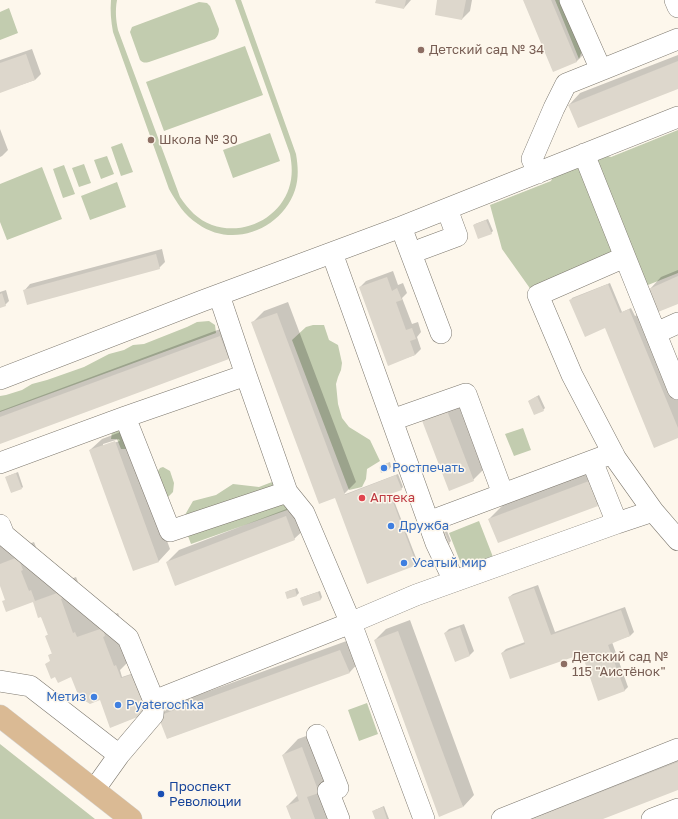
<!DOCTYPE html>
<html>
<head>
<meta charset="utf-8">
<style>
  body { margin:0 }
  canvas { display:block; background:#fdf7ec }
</style>
</head>
<body>
<canvas width="678" height="819"></canvas>
<script>
const context = document.querySelector('canvas').getContext('2d');
context.lineJoin = 'round';
function fillPath(path, color) { context.fillStyle = color; context.fill(path, 'evenodd'); }
function stroke(path, color, width, dash) { context.strokeStyle = color; context.lineWidth = width; context.lineCap = dash ? 'butt' : 'round'; context.setLineDash(dash || []); context.stroke(path); }
function drawText(font, color, halo, rows, align = 'center') {
  context.font = font + ' "Golos Text",sans-serif'; context.lineWidth = 3; context.setLineDash([]); context.textBaseline = 'middle'; context.strokeStyle = halo; context.fillStyle = color; for (const [text, x, y, turn = 0] of rows) {
    context.save(); context.translate(x, y); context.rotate((+turn || 0) * Math.PI / 180); context.textAlign = isNaN(turn) ? turn : align; if (halo) context.strokeText(text, 0, 0); context.fillText(text, 0, 0); context.restore();
  }
}
const green = new Path2D(`
  M 111,0 L 117,0 C 115,11 116,20 118,30 L 180,197 C 188,209 198,220 212,225 C 243,236 279,219 289,188 C 293,176 292,165 290,154 L 235,0 L 241,0 L 296,154 C 298,166 299,178 295,190 C 282,229 233,249 198,224 C 184,215 177,203 169,189 L 113,32 C 111,21 110,11 111,0 Z
  M 555,0 L 568,0 L 583,48 L 579,59 Z
  M 199,2 L 207,3 L 210,6 L 219,29 C 219,33 218,36 215,39 L 149,62 C 145,63 143,63 140,60 L 130,32 L 132,27 Z
  M 9,8 L 18,33 L 0,40 L 0,12 Z
  M 245,46 L 263,95 L 164,131 L 146,82 Z
  M 678,130 L 678,273 L 643,287 L 596,159 L 604,155 L 611,157 Z
  M 270,133 L 280,161 L 233,178 L 223,150 Z
  M 122,143 L 133,172 L 121,176 L 111,147 Z
  M 107,156 L 114,174 L 101,179 L 94,160 Z
  M 84,164 L 91,183 L 79,187 L 72,168 Z
  M 64,165 L 75,194 L 63,198 L 53,169 Z
  M 42,167 L 62,219 L 7,240 L 0,222 L 0,184 Z
  M 579,168 L 613,253 L 532,295 L 529,287 L 502,249 L 490,205 L 551,181 L 554,174 Z
  M 117,182 L 126,207 L 90,220 L 81,196 Z
  M 209,321 L 215,325 L 216,333 L 0,412 L 0,396 L 6,395 L 22,390 L 32,384 L 47,380 L 84,367 L 109,354 L 124,350 L 133,345 L 144,344 L 187,327 L 197,322 Z
  M 313,325 L 324,325 L 329,340 L 338,345 L 342,363 L 341,370 L 338,377 L 336,384 L 338,404 L 342,418 L 349,427 L 370,440 L 380,461 L 367,469 L 366,479 L 362,487 L 349,490 L 292,340 L 306,327 Z
  M 113,425 L 138,426 L 143,434 L 153,478 L 160,468 L 163,467 L 170,471 L 174,483 L 173,492 L 168,497 L 165,539 L 163,539 L 130,449 L 121,449 L 117,439 L 111,439 Z
  M 523,428 L 531,450 L 514,456 L 505,434 Z
  M 272,482 L 285,496 L 290,509 L 191,544 L 182,520 L 193,501 L 216,495 L 233,484 L 259,487 Z
  M 479,521 L 493,557 L 463,569 L 449,533 Z
  M 367,703 L 378,734 L 359,741 L 348,710 Z
  M 0,744 L 95,819 L 0,819 Z`);
const shadow = new Path2D(`
  M 377,0 L 411,0 L 404,8 Z
  M 438,0 L 472,0 L 470,11 L 462,19 Z
  M 524,0 L 567,0 L 588,50 L 576,62 Z
  M 32,49 L 41,74 L 35,80 L 0,92 L 0,60 Z
  M 678,55 L 678,88 L 569,105 L 580,93 Z
  M 0,129 L 8,150 L 2,156 L 0,157 Z
  M 488,219 L 493,231 L 491,233 L 474,225 L 475,224 Z
  M 162,249 L 165,262 L 159,268 L 24,291 L 30,284 Z
  M 678,270 L 678,303 L 650,289 L 661,277 Z
  M 393,271 L 398,285 L 403,283 L 407,293 L 402,298 L 412,324 L 418,322 L 421,332 L 417,337 L 421,349 L 415,355 L 389,364 L 360,287 L 366,281 Z
  M 610,283 L 622,312 L 631,308 L 635,316 L 647,311 L 678,388 L 678,437 L 606,327 L 571,300 L 572,298 Z
  M 6,290 L 9,301 L 5,305 L 0,307 L 0,292 Z
  M 288,302 L 356,482 L 343,495 L 398,474 L 403,487 L 401,489 L 391,493 L 418,563 L 416,565 L 335,497 L 252,323 L 264,311 Z
  M 231,325 L 240,347 L 229,358 L 0,443 L 0,411 Z
  M 461,393 L 489,464 L 473,480 L 422,418 Z
  M 539,395 L 545,408 L 543,410 L 529,401 Z
  M 126,430 L 170,549 L 159,561 L 134,569 L 90,450 L 102,439 ZM 119,439 L 120,441 L 103,446 L 103,444 Z
  M 390,462 L 391,467 L 390,468 L 380,467 L 382,465 Z
  M 604,466 L 613,489 L 597,505 L 489,519 L 505,503 Z
  M 18,472 L 23,487 L 22,488 L 6,477 L 8,476 Z
  M 297,505 L 306,528 L 294,539 L 167,562 L 179,550 Z
  M 447,531 L 451,541 L 449,543 L 440,534 Z
  M 0,537 L 8,552 L 34,542 L 51,586 L 76,577 L 78,582 L 76,583 L 93,622 L 118,613 L 134,656 L 120,670 L 122,677 L 137,672 L 100,699 L 71,676 L 46,664 L 51,661 L 49,655 L 53,653 L 46,636 L 49,634 L 41,616 L 33,601 L 6,599 L 0,583 Z
  M 538,585 L 555,632 L 625,607 L 634,632 L 630,636 L 612,642 L 628,687 L 624,691 L 582,652 L 502,653 L 506,649 L 525,642 L 509,597 L 513,594 Z
  M 297,588 L 299,593 L 297,595 L 288,598 L 286,593 L 288,591 Z
  M 320,591 L 322,597 L 321,599 L 304,605 L 301,598 L 303,597 Z
  M 410,620 L 474,795 L 463,807 L 375,640 L 386,629 Z
  M 464,624 L 474,651 L 470,655 L 455,660 L 445,633 L 449,629 Z
  M 352,639 L 361,660 L 350,672 L 168,738 L 159,717 L 171,705 Z
  M 317,732 L 337,819 L 292,819 L 287,806 L 298,795 L 283,755 L 298,739 Z
  M 678,756 L 678,789 L 601,819 L 516,819 Z
  M 384,806 L 389,819 L 376,819 L 373,812 L 375,810 Z`);
const building = new Path2D(`
  M 376,0 L 406,0 L 404,9 L 375,3 Z
  M 437,0 L 466,0 L 462,20 L 435,15 Z
  M 523,0 L 551,0 L 577,62 L 553,72 Z
  M 26,54 L 35,80 L 0,93 L 0,63 Z
  M 678,61 L 678,89 L 578,128 L 568,105 Z
  M 486,220 L 492,234 L 478,239 L 473,225 Z
  M 156,254 L 160,269 L 27,305 L 23,290 Z
  M 678,276 L 678,304 L 658,312 L 649,289 Z
  M 387,277 L 392,291 L 397,288 L 402,300 L 396,302 L 406,330 L 412,328 L 416,339 L 410,341 L 415,355 L 388,366 L 359,287 Z
  M 608,284 L 620,313 L 629,309 L 678,428 L 678,438 L 654,448 L 605,328 L 585,337 L 569,300 Z
  M 2,293 L 6,306 L 0,308 L 0,294 Z
  M 277,313 L 345,495 L 396,475 L 402,490 L 390,494 L 417,565 L 367,584 L 335,498 L 319,504 L 251,322 Z
  M 220,336 L 229,359 L 0,444 L 0,417 Z
  M 537,396 L 544,411 L 534,415 L 528,401 Z
  M 446,408 L 474,481 L 449,491 L 421,418 Z
  M 115,441 L 159,562 L 133,571 L 89,450 Z
  M 388,463 L 390,469 L 381,473 L 379,467 Z
  M 16,473 L 22,489 L 11,493 L 5,477 Z
  M 589,481 L 598,506 L 498,543 L 488,519 Z
  M 286,516 L 295,540 L 175,586 L 166,562 Z
  M 445,532 L 450,544 L 442,547 L 437,535 Z
  M 18,557 L 23,570 L 21,571 L 29,591 L 31,590 L 35,601 L 60,592 L 63,598 L 61,599 L 73,633 L 75,632 L 77,637 L 103,628 L 105,636 L 103,637 L 114,666 L 116,665 L 121,678 L 136,673 L 150,712 L 110,728 L 100,700 L 90,704 L 79,697 L 71,677 L 58,683 L 55,677 L 51,679 L 45,664 L 50,661 L 48,655 L 52,654 L 45,636 L 48,635 L 41,617 L 38,618 L 33,602 L 6,612 L 2,601 L 5,600 L 0,586 L 0,564 Z
  M 534,588 L 551,635 L 621,610 L 630,636 L 608,645 L 625,691 L 598,701 L 582,654 L 510,679 L 501,653 L 525,644 L 508,597 Z
  M 295,589 L 297,596 L 287,599 L 285,592 Z
  M 318,592 L 321,600 L 303,606 L 300,598 Z
  M 460,627 L 470,656 L 455,662 L 444,633 Z
  M 398,631 L 463,807 L 439,817 L 374,640 Z
  M 340,650 L 350,673 L 167,739 L 158,716 Z
  M 302,747 L 319,793 L 307,797 L 315,819 L 291,819 L 286,806 L 299,801 L 282,755 Z
  M 678,762 L 678,790 L 603,819 L 532,819 Z
  M 383,807 L 387,819 L 375,819 L 372,811 Z`);
const minor = new Path2D(`
  M 675,0 L 678,7
  M 601,70 L 678,39
  M 584,154 L 625,257
  M 538,173 L 532,159 L 554,108 L 566,84 L 601,70 L 570,0
  M 401,227 L 441,333
  M 422,249 L 457,236 L 447,209
  M 332,253 L 436,543 L 454,581
  M 219,295 L 246,375 L 287,492 L 304,513 L 352,626 L 424,819
  M 656,333 L 678,323
  M 0,379 L 202,301 L 401,227 L 678,117
  M 678,389 L 625,257 L 538,295 L 572,375 L 616,459 L 653,511 L 678,540
  M 125,417 L 170,531 L 287,492
  M 392,420 L 466,394 L 503,494
  M 592,461 L 617,523
  M 0,463 L 125,417 L 246,375
  M 428,522 L 613,453
  M 0,525 L 4,535 L 128,638 L 154,701
  M 0,681 L 30,686 L 119,755
  M 317,735 L 338,788 L 328,791 L 339,819
  M 94,790 L 119,755 L 153,715 L 154,701 L 343,626 L 416,595 L 617,523 L 653,511
  M 502,819 L 678,749
  M 652,819 L 678,809`);
const major = new Path2D(`
  M 0,716 L 131,819`);
const markers = [
  [421,50,4,"#8d6e63"],
  [151,140,4,"#8d6e63"],
  [384,468,4,"#3f7fe0"],
  [362,498,4,"#e0444e"],
  [391,526,4,"#3f7fe0"],
  [404,563,4,"#3f7fe0"],
  [564,664,4,"#8d6e63"],
  [94,697,4,"#3f7fe0"],
  [118,705,4,"#3f7fe0"],
  [161,794,4,"#1a4fb4"]
];
const educationNames = [
  ["Детский сад № 34",429,50],
  ["Школа № 30",159,140],
  ["Детский сад №",572,657],
  ["115 \"Аистёнок\"",572,672]
];
const shopNames = [
  ["Ростпечать",392,468],
  ["Дружба",399,526],
  ["Усатый мир",412,563],
  ["Метиз",86,697,"right"],
  ["Pyaterochka",126,705]
];
const healthNames = [
  ["Аптека",370,498]
];
const transitNames = [
  ["Проспект",169,787],
  ["Революции",169,802]
];
fillPath(green, '#c2ccaf');
fillPath(shadow, '#0003');
fillPath(building, '#ddd7cc');
stroke(minor, '#7d786e', 22);
stroke(major, '#d5d5d4', 23);
stroke(minor, '#fff', 21);
stroke(major, '#daba94', 22);
for (const [x, y, r, color] of markers) { const dot = new Path2D(); dot.arc(x, y, r, 0, 2 * Math.PI); context.fillStyle = color; context.fill(dot); stroke(dot, '#fdf7ec', 1.5); }
drawText('13px', '#785e54', '#fdf7ec', educationNames, 'left');
drawText('13px', '#366cbe', '#fdf7ec', shopNames, 'left');
drawText('13px', '#be3a42', '#fdf7ec', healthNames, 'left');
drawText('13px', '#164399', '#fdf7ec', transitNames, 'left');
</script>
</body>
</html>
